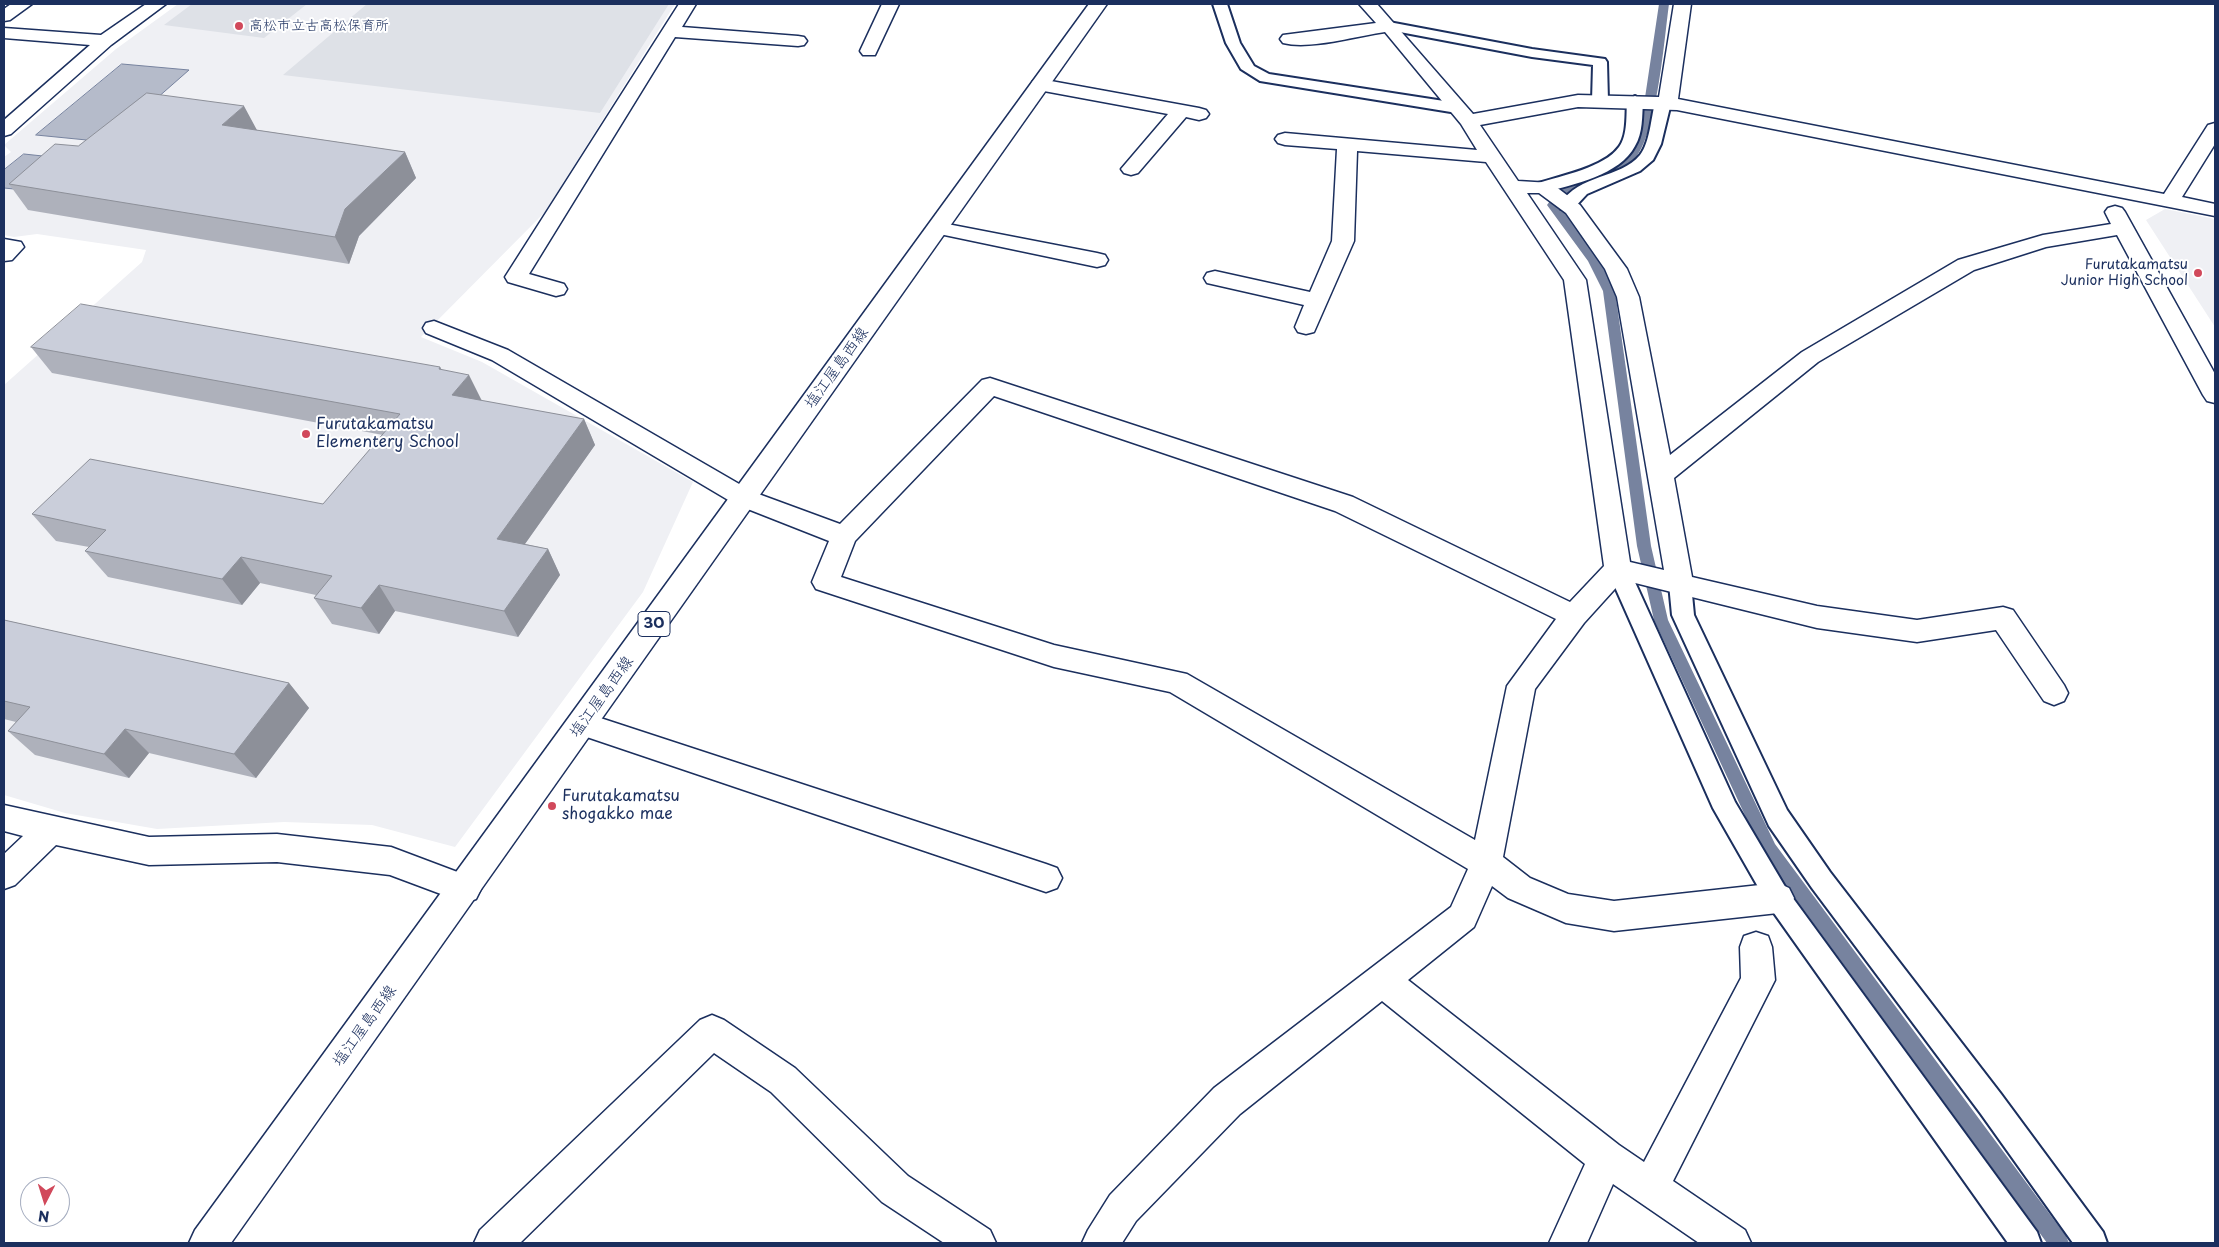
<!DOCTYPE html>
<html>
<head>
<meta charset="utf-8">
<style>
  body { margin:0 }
  #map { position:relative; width:2219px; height:1247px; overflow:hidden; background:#fff; font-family:"Playpen Sans",sans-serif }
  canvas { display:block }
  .frame { position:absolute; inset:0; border:5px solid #1b2f5e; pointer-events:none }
  .north { position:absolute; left:20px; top:1177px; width:50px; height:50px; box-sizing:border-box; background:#fff; border:1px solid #a4acbf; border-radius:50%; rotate:185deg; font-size:14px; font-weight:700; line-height:20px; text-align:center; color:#1b2f5e }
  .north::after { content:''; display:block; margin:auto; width:18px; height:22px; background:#d1495b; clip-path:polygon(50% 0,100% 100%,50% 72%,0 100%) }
</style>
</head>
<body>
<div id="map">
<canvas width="2219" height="1247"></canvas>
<div class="frame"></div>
<div class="north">N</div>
</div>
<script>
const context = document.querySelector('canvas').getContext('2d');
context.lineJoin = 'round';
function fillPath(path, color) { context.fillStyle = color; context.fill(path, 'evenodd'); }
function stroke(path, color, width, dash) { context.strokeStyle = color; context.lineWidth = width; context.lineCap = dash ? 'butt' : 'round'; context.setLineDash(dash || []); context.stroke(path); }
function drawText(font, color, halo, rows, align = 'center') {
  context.font = font + ' "Playpen Sans","Klee One",sans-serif'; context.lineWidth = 4; context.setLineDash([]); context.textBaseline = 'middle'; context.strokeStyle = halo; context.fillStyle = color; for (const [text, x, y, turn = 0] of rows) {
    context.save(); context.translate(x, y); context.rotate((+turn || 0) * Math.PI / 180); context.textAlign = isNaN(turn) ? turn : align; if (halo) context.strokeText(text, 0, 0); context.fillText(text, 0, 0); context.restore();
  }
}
const built = new Path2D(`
  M 178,4 L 675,4 L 545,212 L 421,337 L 482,362 L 693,482 L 643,592 L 455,847 L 372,825 L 284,822 L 157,829 L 65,813 L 4,795 L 4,385 L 142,262 L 146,250 L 37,234 L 14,237 L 4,235 L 4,157 L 11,152 L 4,145 L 116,49 Z
  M 2165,209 L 2215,219 L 2215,327 L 2146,220 Z`);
const green = new Path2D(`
  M 192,4 L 307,4 L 264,38 L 164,25 Z
  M 367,4 L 669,4 L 600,113 L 283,75 Z`);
const water = new Path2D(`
  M 122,64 L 189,70 L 107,142 L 36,135 Z
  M 24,154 L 52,157 L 14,189 L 4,188 L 4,170 Z`);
const stream = new Path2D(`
  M 1659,4 L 1669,4 C 1664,40 1657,141 1631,163 C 1610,182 1577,179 1559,205 L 1600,261 L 1615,291 L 1651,546 L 1668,620 L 1775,844 L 2066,1236 L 2069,1243 L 2047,1243 L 1763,854 L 1654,620 L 1637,546 L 1603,291 L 1588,261 L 1547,205 L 1559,189 L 1622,160 L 1631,150 L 1643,111 Z`);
const lane = new Path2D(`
  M 1213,4 L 1227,4 L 1240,43 L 1254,66 L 1269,74 L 1457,103 L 1465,108 L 1457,113 L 1260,81 L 1241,69 L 1226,43 Z
  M 1389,22 L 1532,49 L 1605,59 L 1607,62 L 1608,101 L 1600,106 L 1592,101 L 1593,65 L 1532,57 L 1384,29 L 1382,26 L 1384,23 Z
  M 1635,96 L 1643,101 C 1642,116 1643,133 1635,146 C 1620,175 1573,185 1544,192 L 1538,191 L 1536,187 L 1538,183 C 1561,176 1605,167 1619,147 C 1628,135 1626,115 1627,101 Z
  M 1663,98 L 1671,103 L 1661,144 L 1653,160 L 1640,171 L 1587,194 L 1573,209 L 1561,209 L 1559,205 C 1580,173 1620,179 1640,155 C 1650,142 1651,118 1655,103 Z
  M 1618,561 L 1626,563 L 1629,569 L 1735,802 L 1787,890 L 2037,1232 L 2041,1243 L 2008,1243 L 1769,906 L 1713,808 L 1607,569 L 1610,563 Z
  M 1680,576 L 1688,578 L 1691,584 L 1694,615 L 1787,810 L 1830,872 L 2001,1094 L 2103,1232 L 2107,1243 L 2073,1243 L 1981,1114 L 1812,888 L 1769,826 L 1672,615 L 1669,584 L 1672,578 Z`);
const street = new Path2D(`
  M 11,4 L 32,4 L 10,20 L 4,21 L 4,9 Z
  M 146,4 L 166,4 L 111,45 L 11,134 L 4,136 L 4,120 L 90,45 L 4,38 L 4,28 L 101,35 Z
  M 679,4 L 696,4 L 682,27 L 798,36 L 804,37 L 807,41 L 804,45 L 798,46 L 675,37 L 529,274 L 564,284 L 567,289 L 564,294 L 556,296 L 508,282 L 505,277 Z
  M 882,4 L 899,4 L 875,55 L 863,55 L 860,51 Z
  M 1359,4 L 1377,4 L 1473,114 L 1578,95 L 1659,97 L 1674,4 L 1691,4 L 1678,99 L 2164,194 L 2208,125 L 2215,123 L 2215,144 L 2182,197 L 2215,204 L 2215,216 L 1677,110 L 1578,107 L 1480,125 L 1518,181 L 1551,183 L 1580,205 L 1627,269 L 1639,297 L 1670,455 L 1802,352 L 1958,260 L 2043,235 L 2111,224 L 2105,212 L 2108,208 L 2115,206 L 2122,208 L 2125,212 L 2215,374 L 2215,403 L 2207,401 L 2203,395 L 2117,235 L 2046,247 L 1974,270 L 1818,362 L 1674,478 L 1692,577 L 1817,606 L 1917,620 L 2003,607 L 2013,610 L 2064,685 L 2068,693 L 2064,701 L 2054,705 L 2044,701 L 1996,630 L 1917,642 L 1817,628 L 1623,580 L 1584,623 L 1535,689 L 1503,857 L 1530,878 L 1568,894 L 1614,901 L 1778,883 L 1789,888 L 1794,898 L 1789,908 L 1778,913 L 1614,931 L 1566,923 L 1508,898 L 1492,886 L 1474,927 L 1408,980 L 1619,1145 L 1644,1162 L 1741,978 L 1740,947 L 1744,936 L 1756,932 L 1768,936 L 1772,947 L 1775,980 L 1673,1181 L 1745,1230 L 1751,1243 L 1699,1243 L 1613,1184 L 1587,1243 L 1549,1243 L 1585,1164 L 1382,1001 L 1240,1114 L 1136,1221 L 1122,1243 L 1082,1243 L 1088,1230 L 1110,1195 L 1214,1088 L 1451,907 L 1468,869 L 1170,692 L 1054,667 L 816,589 L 812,582 L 829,541 L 735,504 L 492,360 L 426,333 L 423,328 L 426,323 L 434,321 L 508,350 L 753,492 L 840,524 L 982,380 L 990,378 L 1353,497 L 1570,602 L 1604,566 L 1564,280 L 1486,162 L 1357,151 L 1354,241 L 1314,332 L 1306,334 L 1298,332 L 1295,327 L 1304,305 L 1207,283 L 1204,278 L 1207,273 L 1215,271 L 1310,292 L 1332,241 L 1337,149 L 1285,145 L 1278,143 L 1275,139 L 1278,135 L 1285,133 L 1477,150 L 1461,124 L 1385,32 C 1356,36 1310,50 1283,43 L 1280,39 L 1283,35 L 1376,23 ZM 1527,193 L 1539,193 L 1566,213 L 1605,269 L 1617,297 L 1664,570 L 1630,562 L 1586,280 ZM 994,396 L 1335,511 L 1556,619 L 1507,686 L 1475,840 L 1187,674 L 1054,645 L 841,577 L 855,541 Z
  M 1040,79 L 1199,108 L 1206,110 L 1209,114 L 1206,118 L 1199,120 L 1186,117 L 1138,173 L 1131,175 L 1124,173 L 1121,169 L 1168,114 L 1033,89 L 1031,85 L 1033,81 Z
  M 937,222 L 1097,253 L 1105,255 L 1108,260 L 1105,265 L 1097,267 L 930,232 L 927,228 L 930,224 Z
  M 4,239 L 21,242 L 24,247 L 12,260 L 4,261 Z
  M 582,712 L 1046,864 L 1057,868 L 1062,878 L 1057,888 L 1046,892 L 572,732 L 567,724 L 572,716 Z
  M 4,805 L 149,837 L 277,834 L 391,847 L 476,879 L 481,889 L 476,899 L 465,903 L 390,875 L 277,862 L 149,865 L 56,845 L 15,885 L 4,889 L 4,854 L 23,836 L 4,831 Z
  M 712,1015 L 724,1020 L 795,1068 L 908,1176 L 990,1230 L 996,1243 L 944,1243 L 882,1202 L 771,1092 L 714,1053 L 520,1243 L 474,1243 L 480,1230 L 700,1020 Z`);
const primary = new Path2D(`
  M 1089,4 L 1107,4 L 231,1243 L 189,1243 L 195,1230 Z`);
const wall = new Path2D(`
  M 257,130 L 405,152 L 416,178 L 359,236 L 349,264 L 28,210 L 9,184 L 78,146 Z
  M 31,347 L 440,367 L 442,370 L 482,401 L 584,419 L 595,445 L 525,544 L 548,549 L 560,575 L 518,637 L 395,611 L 379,634 L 332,624 L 314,598 L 316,595 L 260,583 L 242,605 L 108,577 L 85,551 L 89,547 L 56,541 L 32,514 L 323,504 L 383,435 L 52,373 Z
  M 4,620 L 289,683 L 309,708 L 256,778 L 149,753 L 129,778 L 35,755 L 8,731 L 16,722 L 4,719 Z`);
const shadedWall = new Path2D(`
  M 244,106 L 258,132 L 222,125 Z
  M 405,152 L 416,178 L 359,236 L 349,264 L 335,237 L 345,209 Z
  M 440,367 L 453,394 L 469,375 L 482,401 L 465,422 L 439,369 Z
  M 584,419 L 595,445 L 510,565 L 497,539 Z
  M 548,549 L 560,575 L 518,637 L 504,611 Z
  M 241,557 L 260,583 L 242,605 L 222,579 Z
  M 379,585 L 395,611 L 379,634 L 361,608 Z
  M 289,683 L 309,708 L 256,778 L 234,754 Z
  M 125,729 L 149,753 L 129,778 L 104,754 Z`);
const building = new Path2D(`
  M 147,93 L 244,106 L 222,125 L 405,152 L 345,209 L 335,237 L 9,184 L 55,144 L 78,146 Z
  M 81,304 L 440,367 L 439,369 L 469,375 L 452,395 L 584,419 L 497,539 L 548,549 L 504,611 L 379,585 L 361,608 L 314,598 L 332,576 L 241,557 L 222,579 L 85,551 L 106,530 L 32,514 L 90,459 L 323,504 L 400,414 L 31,347 Z
  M 4,620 L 289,683 L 234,754 L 125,729 L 104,754 L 8,731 L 30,707 L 4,701 Z`);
const markers = [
  [239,26,5,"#d1495b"],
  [2198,273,5,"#d1495b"],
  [306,434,5,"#d1495b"],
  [552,806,5,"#d1495b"]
];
const farPoinames = [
  ["高松市立古高松保育所",249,26],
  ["Furutakamatsu",2188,265,"right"],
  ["Junior High School",2188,281,"right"]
];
const shields = [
  [654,624,32]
];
const shieldNames = [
  ["30",654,624]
];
const streetNames = [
  ["塩江屋島西線",837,368,-54],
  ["塩江屋島西線",602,697,-54],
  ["塩江屋島西線",365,1026,-54]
];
const poiNames = [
  ["Furutakamatsu",316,425],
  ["Elementery School",316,443],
  ["Furutakamatsu",562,797],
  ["shogakko mae",562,815]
];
fillPath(built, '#eff0f4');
fillPath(green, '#dee1e7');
fillPath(water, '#b5bbca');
stroke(water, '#77839f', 1);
fillPath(stream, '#77839f');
stroke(lane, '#1b2f5e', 4);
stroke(street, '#1b2f5e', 3);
stroke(primary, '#1b2f5e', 3);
fillPath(lane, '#fff');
fillPath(street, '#fff');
fillPath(primary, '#fff');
fillPath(wall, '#aeb1bb');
fillPath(shadedWall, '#8d9099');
fillPath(building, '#caceda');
stroke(building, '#8d9099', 1);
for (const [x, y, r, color] of markers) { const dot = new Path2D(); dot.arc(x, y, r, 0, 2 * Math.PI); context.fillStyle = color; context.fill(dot); stroke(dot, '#fff', 2); }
drawText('14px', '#1b2f5e', '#fff', farPoinames, 'left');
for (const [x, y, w] of shields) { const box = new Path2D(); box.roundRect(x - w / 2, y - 12.5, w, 25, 4); context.fillStyle = '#fff'; context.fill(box); stroke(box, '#1b2f5e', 1); }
drawText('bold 15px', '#1b2f5e', null, shieldNames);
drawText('16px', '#1b2f5e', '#fff', streetNames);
drawText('16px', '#1b2f5e', '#fff', poiNames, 'left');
</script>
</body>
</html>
